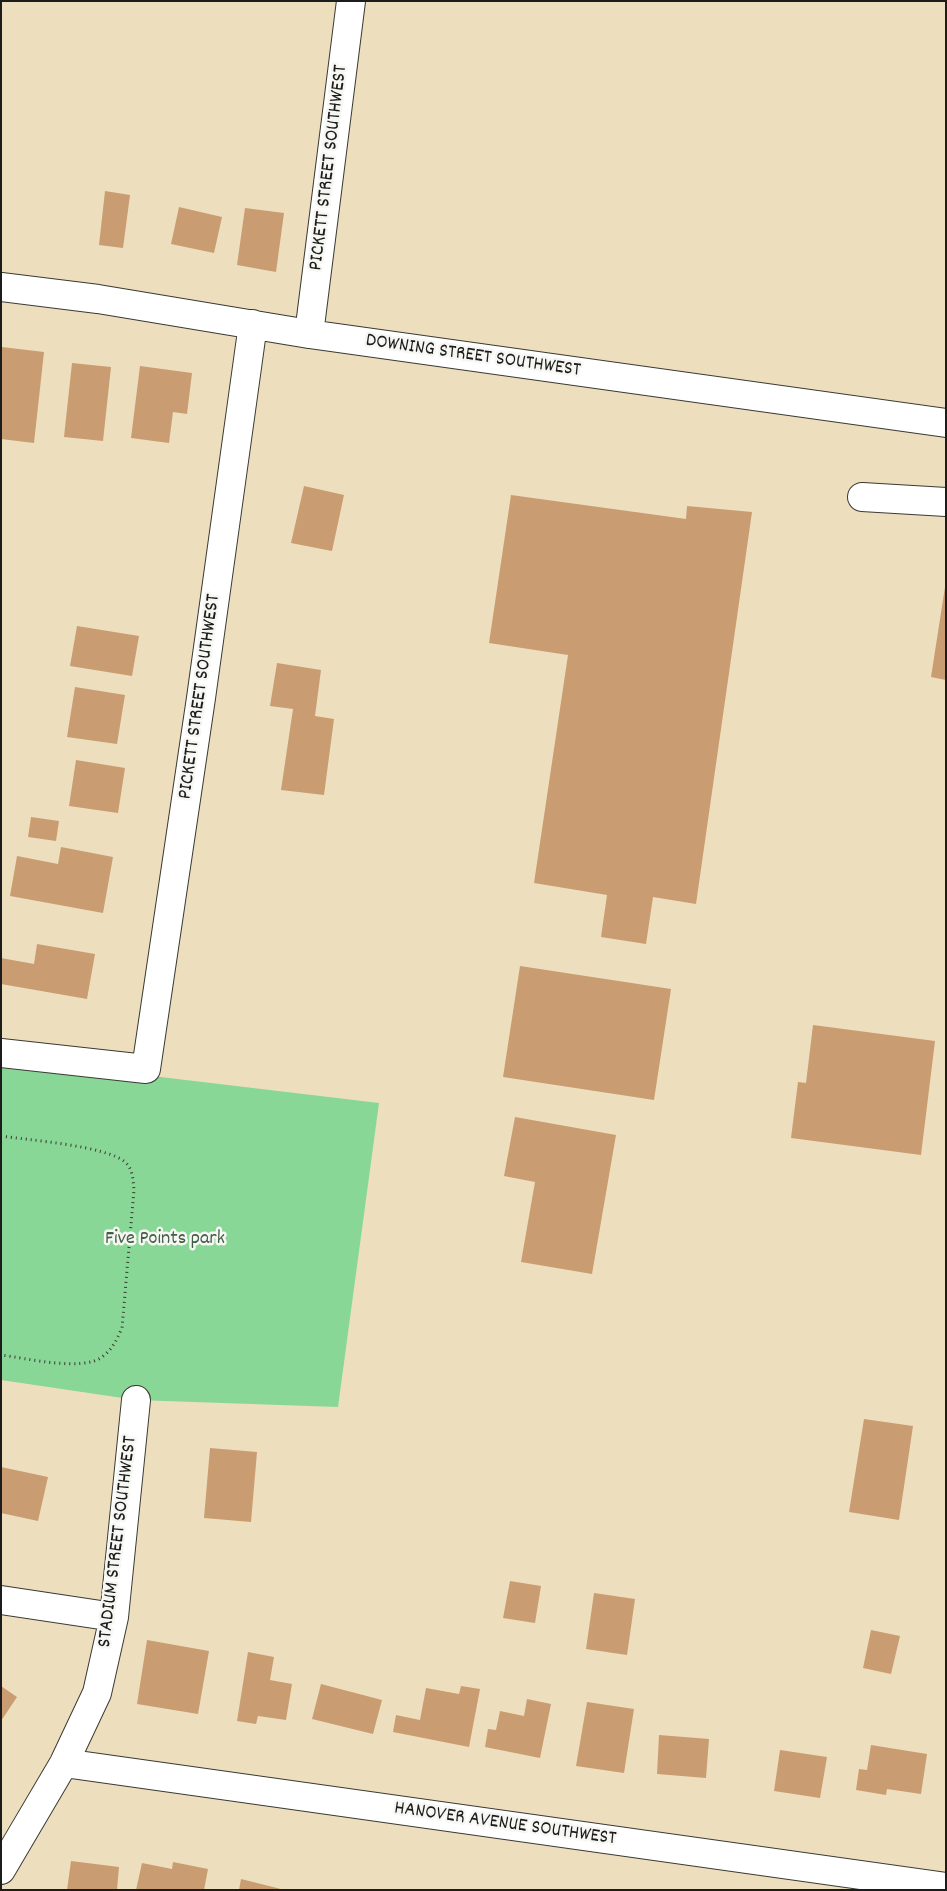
<!DOCTYPE html>
<html>
<head>
<meta charset="utf-8">
<style>
  body { margin:0 }
  #map { position:relative; width:947px; height:1891px; overflow:hidden; background:#eddfbe; font-family:Dekko,sans-serif }
  canvas { display:block }
  .frame { position:absolute; inset:0; border:2px solid #1c1c1c; pointer-events:none }
</style>
</head>
<body>
<div id="map">
<canvas width="947" height="1891"></canvas>
<div class="frame"></div>
</div>
<script>
const context = document.querySelector('canvas').getContext('2d');
context.lineJoin = 'round';
function fillPath(path, color) { context.fillStyle = color; context.fill(path, 'evenodd'); }
function stroke(path, color, width, dash) { context.strokeStyle = color; context.lineWidth = width; context.lineCap = dash ? 'butt' : 'round'; context.setLineDash(dash || []); context.stroke(path); }
function drawText(font, color, halo, rows, align = 'center') {
  context.font = font + ' Dekko,sans-serif'; context.lineWidth = 5; context.setLineDash([]); context.textBaseline = 'middle'; context.strokeStyle = halo; context.fillStyle = color; for (const [text, x, y, turn = 0] of rows) {
    context.save(); context.translate(x, y); context.rotate((+turn || 0) * Math.PI / 180); context.textAlign = isNaN(turn) ? turn : align; if (halo) context.strokeText(text, 0, 0); context.fillText(text, 0, 0); context.restore();
  }
}
const green = new Path2D(`
  M 1,1058 L 379,1103 L 338,1407 L 136,1400 L 1,1380 Z`);
const building = new Path2D(`
  M 105,191 L 130,195 L 123,248 L 99,245 Z
  M 179,207 L 222,217 L 214,253 L 171,244 Z
  M 245,208 L 284,213 L 276,272 L 237,265 Z
  M 2,347 L 44,352 L 34,443 L 1,439 Z
  M 72,363 L 111,367 L 103,441 L 64,437 Z
  M 140,366 L 192,373 L 187,414 L 173,412 L 169,443 L 131,438 Z
  M 304,486 L 344,495 L 332,551 L 291,543 Z
  M 511,495 L 686,519 L 687,506 L 752,512 L 696,904 L 653,897 L 646,944 L 601,937 L 607,895 L 534,883 L 568,655 L 489,643 Z
  M 945,587 L 946,587 L 946,680 L 931,677 Z
  M 77,626 L 139,636 L 132,676 L 70,666 Z
  M 277,663 L 321,670 L 315,716 L 334,719 L 324,795 L 281,790 L 293,709 L 270,706 Z
  M 75,687 L 125,695 L 117,744 L 67,737 Z
  M 76,760 L 125,768 L 118,813 L 69,806 Z
  M 31,817 L 59,821 L 56,841 L 28,837 Z
  M 61,847 L 113,857 L 103,913 L 10,896 L 17,856 L 58,864 Z
  M 37,944 L 95,954 L 87,999 L 1,984 L 1,958 L 34,964 Z
  M 520,966 L 671,989 L 654,1100 L 503,1077 Z
  M 813,1025 L 935,1041 L 921,1155 L 791,1138 L 798,1082 L 806,1083 Z
  M 515,1117 L 616,1135 L 592,1274 L 521,1262 L 535,1182 L 504,1176 Z
  M 864,1419 L 913,1426 L 899,1520 L 849,1512 Z
  M 210,1448 L 257,1452 L 251,1522 L 204,1518 Z
  M 1,1467 L 48,1477 L 38,1521 L 1,1513 Z
  M 510,1581 L 541,1586 L 535,1623 L 503,1618 Z
  M 594,1593 L 635,1599 L 627,1655 L 586,1649 Z
  M 871,1630 L 900,1636 L 891,1674 L 863,1668 Z
  M 147,1640 L 209,1651 L 198,1714 L 137,1704 Z
  M 248,1652 L 274,1657 L 270,1680 L 292,1684 L 286,1720 L 258,1716 L 256,1724 L 237,1721 Z
  M 321,1684 L 382,1700 L 373,1734 L 312,1719 Z
  M 1,1686 L 17,1697 L 1,1721 Z
  M 461,1686 L 480,1689 L 469,1747 L 393,1732 L 396,1715 L 420,1720 L 426,1688 L 459,1694 Z
  M 527,1699 L 551,1704 L 540,1758 L 485,1747 L 488,1729 L 496,1730 L 500,1711 L 524,1716 Z
  M 587,1702 L 634,1709 L 624,1773 L 576,1766 Z
  M 659,1735 L 709,1739 L 706,1778 L 657,1774 Z
  M 871,1745 L 927,1754 L 921,1794 L 887,1789 L 886,1795 L 856,1790 L 859,1769 L 867,1770 Z
  M 780,1750 L 827,1757 L 820,1798 L 774,1791 Z
  M 71,1861 L 119,1867 L 117,1890 L 67,1890 Z
  M 173,1862 L 208,1869 L 204,1890 L 136,1890 L 142,1863 L 172,1869 Z
  M 241,1879 L 281,1889 L 281,1890 L 239,1890 Z`);
const path = new Path2D(`
  M 1,1136 C 28,1140 107,1146 125,1162 C 133,1169 133,1180 134,1190 L 122,1328 C 117,1339 113,1349 102,1357 C 82,1372 26,1358 1,1355`);
const minor = new Path2D(`
  M 1,287 L 98,299 L 309,334 L 946,423
  M 309,334 L 351,1
  M 862,497 L 946,502
  M 1,1053 L 146,1069 L 201,698 L 253,324
  M 1,1600 L 114,1617
  M 64,1763 L 946,1887
  M 1,1870 L 64,1763 L 97,1693 L 114,1617 L 136,1400`);
const streetNames = [
  ["PICKETT STREET SOUTHWEST",330,168,-83],
  ["DOWNING STREET SOUTHWEST",473,357,8],
  ["PICKETT STREET SOUTHWEST",201,697,-82],
  ["STADIUM STREET SOUTHWEST",119,1542,-83],
  ["HANOVER AVENUE SOUTHWEST",505,1825,8]
];
const parkNames = [
  ["Five Points park",165,1240]
];
fillPath(green, '#88d796');
fillPath(building, '#ca9c71');
stroke(minor, '#3b3934', 30);
stroke(path, '#3b3934', 3, [1, 4]);
stroke(minor, '#fff', 28);
drawText('20px', '#1c1c1c', '#f6f6f2', streetNames);
drawText('20px', '#425d47', '#f6f6f2', parkNames);
</script>
</body>
</html>
